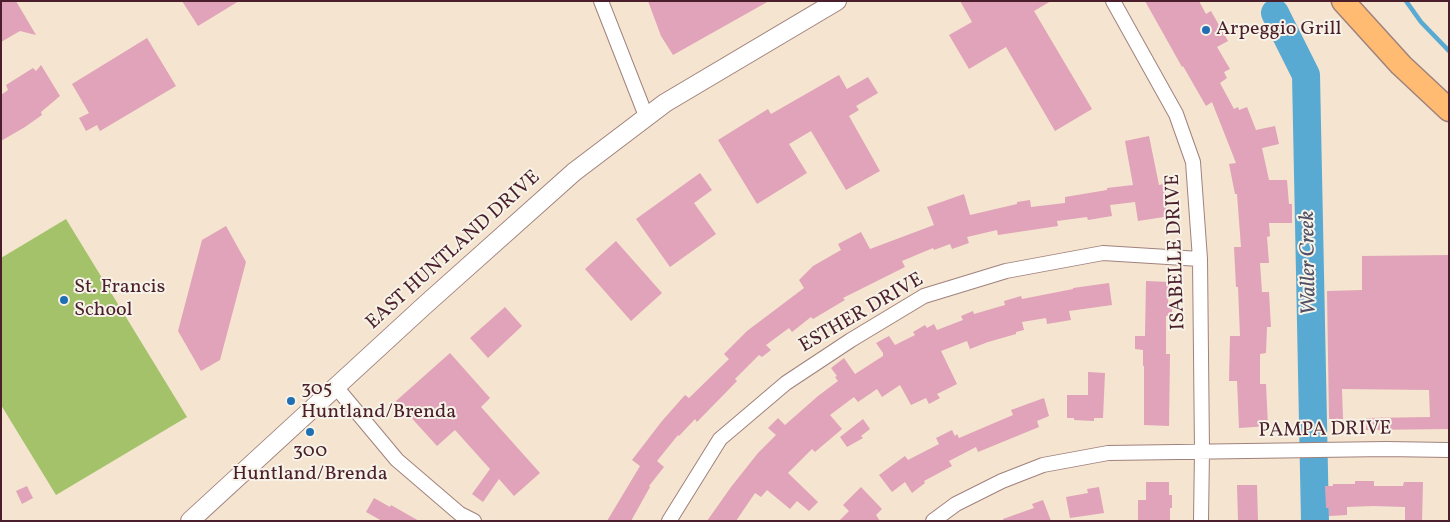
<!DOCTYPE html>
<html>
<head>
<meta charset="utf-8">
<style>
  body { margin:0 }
  #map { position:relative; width:1450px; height:522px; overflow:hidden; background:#f5e4cf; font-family:Vollkorn,serif }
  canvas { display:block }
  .frame { position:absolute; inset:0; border:2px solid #4a1f2b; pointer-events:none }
</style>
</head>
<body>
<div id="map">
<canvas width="1450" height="522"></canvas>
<div class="frame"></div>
</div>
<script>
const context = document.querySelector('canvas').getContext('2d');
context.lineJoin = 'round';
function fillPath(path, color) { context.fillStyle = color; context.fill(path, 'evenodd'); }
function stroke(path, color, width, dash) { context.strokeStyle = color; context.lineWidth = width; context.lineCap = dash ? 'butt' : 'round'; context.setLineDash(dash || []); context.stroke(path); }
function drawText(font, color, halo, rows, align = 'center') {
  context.font = font + ' Vollkorn,serif'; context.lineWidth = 4; context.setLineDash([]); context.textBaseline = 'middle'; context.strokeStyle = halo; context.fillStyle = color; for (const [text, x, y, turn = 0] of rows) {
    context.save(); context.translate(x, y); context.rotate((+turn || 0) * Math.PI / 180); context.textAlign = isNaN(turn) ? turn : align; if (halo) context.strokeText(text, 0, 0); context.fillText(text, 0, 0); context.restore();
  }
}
const green = new Path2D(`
  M 66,219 L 187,417 L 56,495 L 1,405 L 1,258 Z`);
const stream = new Path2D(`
  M 1406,1 L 1421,22 L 1449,51`);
const river = new Path2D(`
  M 1275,13 L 1306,75 L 1315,521`);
const building = new Path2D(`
  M 1,1 L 16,1 L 36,35 L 20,31 L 1,42 Z
  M 182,1 L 239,1 L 198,26 Z
  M 648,1 L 769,1 L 673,55 L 661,36 Z
  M 960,1 L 1051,1 L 1034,11 L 1092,109 L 1055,131 L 1006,47 L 969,69 L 949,35 L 972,22 Z
  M 1145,1 L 1199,1 L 1206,14 L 1211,11 L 1228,41 L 1217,47 L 1230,69 L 1224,72 L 1227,78 L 1220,83 L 1234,109 L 1238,107 L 1239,110 L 1247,107 L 1256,130 L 1275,126 L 1279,144 L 1262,148 L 1269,180 L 1287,180 L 1289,204 L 1292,204 L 1292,223 L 1269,223 L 1270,236 L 1267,237 L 1269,263 L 1260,263 L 1262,292 L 1269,292 L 1271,327 L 1267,327 L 1266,353 L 1260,354 L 1260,384 L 1266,384 L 1268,426 L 1239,428 L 1237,381 L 1229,381 L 1230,336 L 1240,336 L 1238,287 L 1236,287 L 1234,247 L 1241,247 L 1237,194 L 1235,194 L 1229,164 L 1236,163 L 1212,102 L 1206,106 L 1183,66 L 1182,67 Z
  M 147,38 L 176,86 L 100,131 L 97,125 L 86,131 L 79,118 L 89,113 L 72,84 Z
  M 41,65 L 60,96 L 41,112 L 42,115 L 25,127 L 1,141 L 1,95 L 8,90 L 6,85 L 33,68 L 36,71 Z
  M 839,75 L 847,89 L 868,77 L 878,93 L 856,106 L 859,110 L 849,116 L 880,171 L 846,190 L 811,131 L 789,144 L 807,173 L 757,204 L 718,140 L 768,109 L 771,114 Z
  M 1149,136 L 1159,185 L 1163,184 L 1166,204 L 1168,204 L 1170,216 L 1138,221 L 1135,202 L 1110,205 L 1112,216 L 1088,220 L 1087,217 L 1057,221 L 1058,226 L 998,235 L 997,230 L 967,237 L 969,243 L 952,249 L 950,244 L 934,250 L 933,248 L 902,261 L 905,267 L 843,298 L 845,300 L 813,319 L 811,317 L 792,332 L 789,328 L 766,345 L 771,350 L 762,357 L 759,355 L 735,379 L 737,381 L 697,422 L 695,419 L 679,436 L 678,435 L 657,461 L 664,467 L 649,486 L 650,487 L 631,521 L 607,521 L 640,466 L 632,460 L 662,421 L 685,395 L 689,398 L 729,359 L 724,354 L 747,331 L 804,288 L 799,280 L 813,266 L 841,250 L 838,244 L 861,232 L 870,249 L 934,225 L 927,207 L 964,194 L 970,215 L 1017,204 L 1017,202 L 1030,200 L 1031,207 L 1065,203 L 1065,197 L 1107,190 L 1107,188 L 1133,185 L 1125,141 Z
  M 700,173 L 712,190 L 694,203 L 716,234 L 670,267 L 636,219 Z
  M 226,226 L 246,262 L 220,360 L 201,371 L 178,331 L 202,240 Z
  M 616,241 L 662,293 L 631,321 L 585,269 Z
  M 1449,255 L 1449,429 L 1366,430 L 1366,418 L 1430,417 L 1429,390 L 1342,389 L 1343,419 L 1329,419 L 1327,291 L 1362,290 L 1362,256 Z
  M 1146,281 L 1169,282 L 1168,304 L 1172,304 L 1172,316 L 1166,316 L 1166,354 L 1170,354 L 1169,426 L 1144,425 L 1144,366 L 1143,366 L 1143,350 L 1135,349 L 1135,336 L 1145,336 Z
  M 1109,283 L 1112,305 L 1069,311 L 1071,320 L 1047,324 L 1046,318 L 1022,322 L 1024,330 L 1016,332 L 1016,334 L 988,342 L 970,349 L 967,341 L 941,351 L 957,384 L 937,394 L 940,398 L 929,404 L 926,398 L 911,405 L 900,385 L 882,397 L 877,389 L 858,402 L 854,397 L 830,415 L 842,429 L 815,452 L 812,449 L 788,473 L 818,502 L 809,511 L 797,501 L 790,509 L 767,490 L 761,497 L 755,493 L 736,521 L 707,521 L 731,487 L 758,453 L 776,435 L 768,428 L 778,418 L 785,425 L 818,396 L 838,381 L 835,377 L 837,376 L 831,368 L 844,358 L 855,374 L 883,356 L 883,353 L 876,343 L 889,336 L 895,345 L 915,335 L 913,332 L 925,325 L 927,328 L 934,324 L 937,330 L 963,320 L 961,316 L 973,311 L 974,314 L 1005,305 L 1004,301 L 1021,296 L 1022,299 L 1073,289 L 1073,288 Z
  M 505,307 L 522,326 L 488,358 L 470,338 Z
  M 450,353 L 490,398 L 481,407 L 540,473 L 514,496 L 499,479 L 483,502 L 472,494 L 490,469 L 455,430 L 437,446 L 396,401 Z
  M 1088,372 L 1105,373 L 1103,418 L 1094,418 L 1094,421 L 1074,420 L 1074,418 L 1067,418 L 1067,395 L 1088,395 Z
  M 1044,398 L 1049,416 L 1037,421 L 1039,427 L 978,452 L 976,447 L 949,461 L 952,466 L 924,481 L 925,483 L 912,493 L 905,482 L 892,492 L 879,475 L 905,456 L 908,460 L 939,444 L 936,438 L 952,430 L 955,436 L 957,434 L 959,438 L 1013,415 L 1011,410 Z
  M 863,419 L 870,429 L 861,436 L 863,438 L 847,447 L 840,437 Z
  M 1355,481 L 1374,481 L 1374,486 L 1403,486 L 1404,482 L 1423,482 L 1422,521 L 1405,521 L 1405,507 L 1373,506 L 1347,507 L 1347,515 L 1329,516 L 1329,508 L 1326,508 L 1325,486 L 1333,486 L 1333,484 L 1355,484 Z
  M 1146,482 L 1169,482 L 1169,495 L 1172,495 L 1172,508 L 1170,508 L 1170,521 L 1138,521 L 1138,500 L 1146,500 Z
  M 1237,485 L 1257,485 L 1258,521 L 1238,521 Z
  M 27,486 L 33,498 L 22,504 L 16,491 Z
  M 861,487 L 882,509 L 876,515 L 880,521 L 839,521 L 849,511 L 843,505 Z
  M 1099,487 L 1104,513 L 1070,518 L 1066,497 L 1088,493 L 1087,489 Z
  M 374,498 L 390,507 L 391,505 L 419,521 L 382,521 L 366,512 Z
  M 1043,500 L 1051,521 L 1003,521 L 1003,519 L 1034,508 L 1032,504 Z`);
const minor = new Path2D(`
  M 601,1 L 646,116
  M 1113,1 L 1176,114 L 1193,162 L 1200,259 L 1202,451 L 1201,521
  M 336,387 L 397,460 L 460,514 L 474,521
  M 669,521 L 720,439 L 786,383 L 851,340 L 924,296 L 1006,271 L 1103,253 L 1200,259
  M 933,521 L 956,504 L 1002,481 L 1043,465 L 1108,453 L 1386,449 L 1449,450`);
const tertiary = new Path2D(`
  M 190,521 L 425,305 L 574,172 L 665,103 L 837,1`);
const primary = new Path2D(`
  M 1343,1 L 1401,65 L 1449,110`);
const markers = [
  [1206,30,5,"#1f6fb2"],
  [64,300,5,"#1f6fb2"],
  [291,401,5,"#1f6fb2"],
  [310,432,5,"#1f6fb2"]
];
const poiNames = [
  ["Arpeggio Grill",1216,30],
  ["St. Francis",74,288],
  ["School",74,311],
  ["305",301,390],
  ["Huntland/Brenda",301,413],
  ["300",310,452,"center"],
  ["Huntland/Brenda",310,475,"center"]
];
const streetNames = [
  ["EAST HUNTLAND DRIVE",454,251,-42],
  ["ISABELLE DRIVE",1177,252,-92],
  ["ESTHER DRIVE",862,314,-30],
  ["PAMPA DRIVE",1325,431,-1]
];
const waterNames = [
  ["Waller Creek",1310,263,-91]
];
fillPath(green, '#a3c26a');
stroke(stream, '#59aad3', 4.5);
stroke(river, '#59aad3', 28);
fillPath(building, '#e0a3b9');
stroke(minor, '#a0827d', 16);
stroke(tertiary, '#a0827d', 20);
stroke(primary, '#a0827d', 25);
stroke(minor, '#fff', 14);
stroke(tertiary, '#fff', 18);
stroke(primary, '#febb71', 22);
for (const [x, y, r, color] of markers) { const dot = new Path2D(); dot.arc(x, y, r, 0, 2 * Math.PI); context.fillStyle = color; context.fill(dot); stroke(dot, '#f7f3e8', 2); }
drawText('20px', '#4a1f2b', '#f7f3e8', poiNames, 'left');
drawText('20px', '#4a1f2b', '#f7f3e8', streetNames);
drawText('italic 21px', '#4f5066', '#f7f3e8', waterNames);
</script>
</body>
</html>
